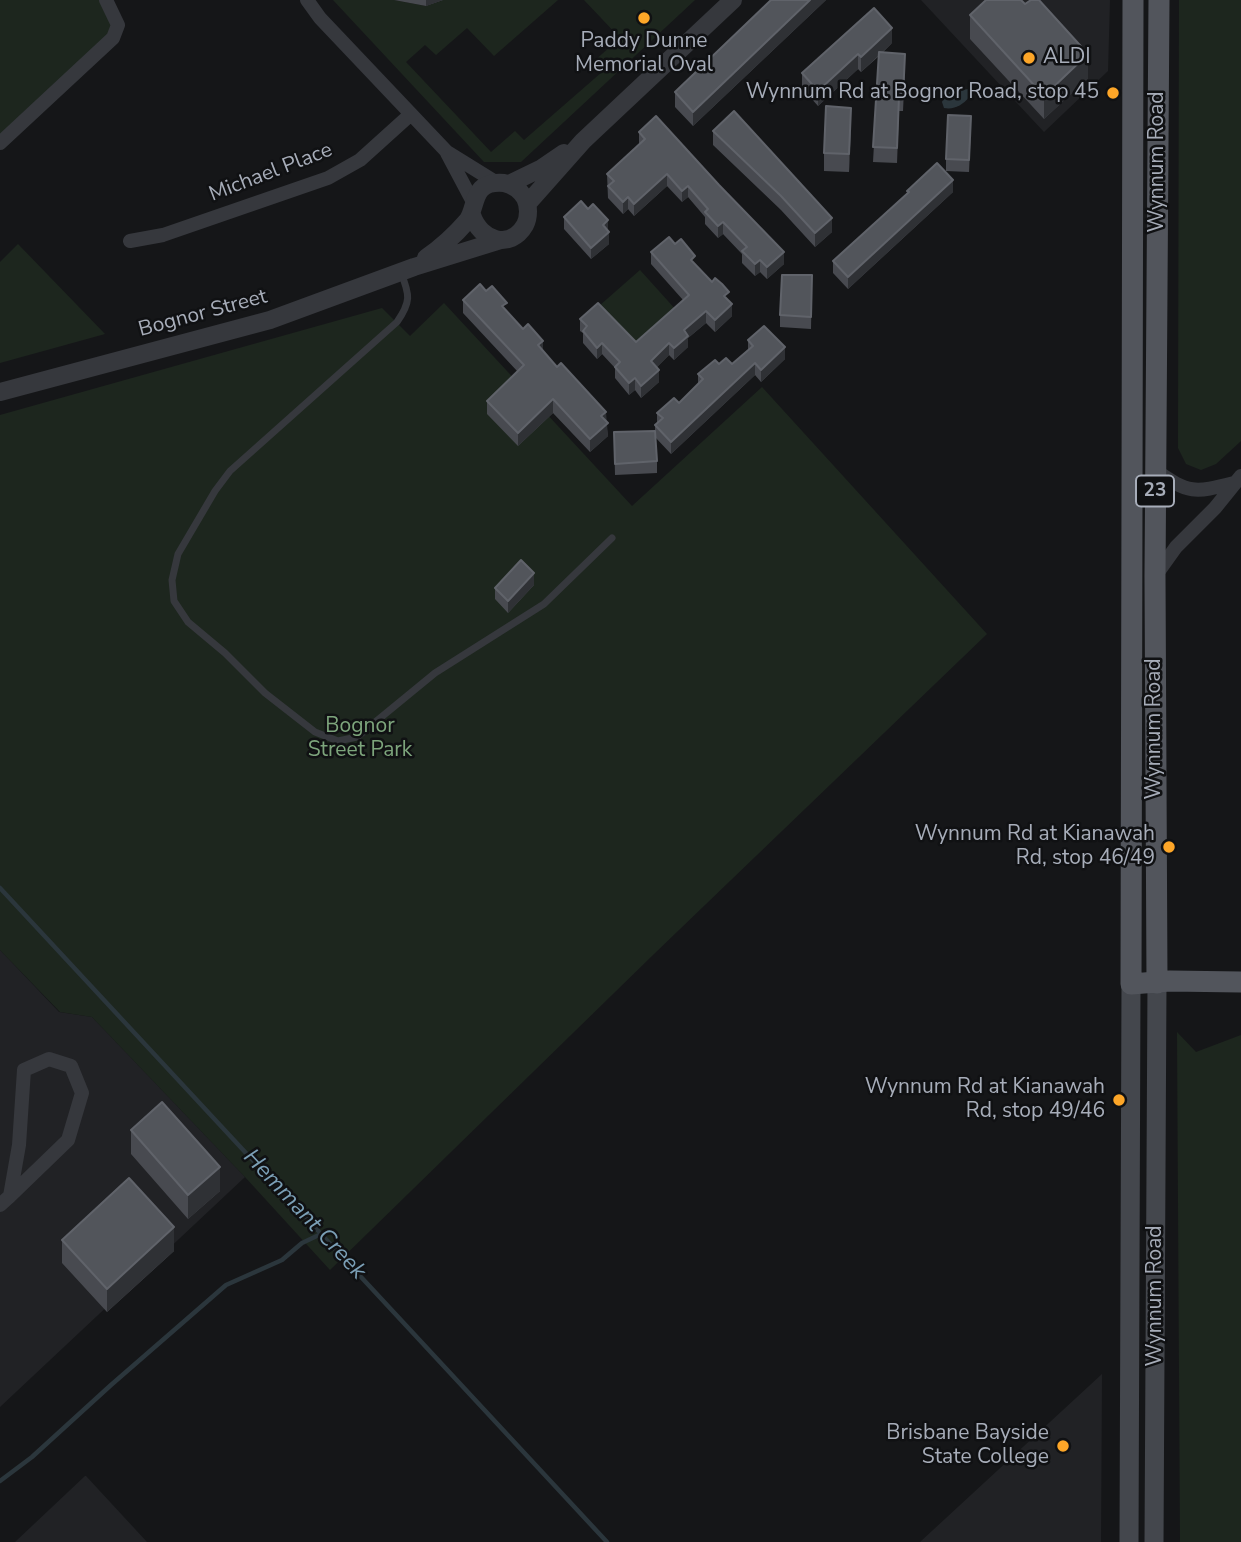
<!DOCTYPE html>
<html>
<head>
<meta charset="utf-8">
<style>
  body { margin:0 }
  canvas { display:block; background:#151618 }
</style>
</head>
<body>
<canvas width="1241" height="1542"></canvas>
<script>
const context = document.querySelector('canvas').getContext('2d');
context.lineJoin = 'round';
function fillPath(path, color) { context.fillStyle = color; context.fill(path, 'evenodd'); }
function stroke(path, color, width, dash) { context.strokeStyle = color; context.lineWidth = width; context.lineCap = dash ? 'butt' : 'round'; context.setLineDash(dash || []); context.stroke(path); }
function drawText(font, color, halo, rows, align = 'center') {
  context.font = font + ' "Nunito Sans",sans-serif'; context.lineWidth = 5; context.setLineDash([]); context.textBaseline = 'middle'; context.strokeStyle = halo; context.fillStyle = color; for (const [text, x, y, turn = 0] of rows) {
    context.save(); context.translate(x, y); context.rotate((+turn || 0) * Math.PI / 180); context.textAlign = isNaN(turn) ? turn : align; if (halo) context.strokeText(text, 0, 0); context.fillText(text, 0, 0); context.restore();
  }
}
const built = new Path2D(`
  M 921,0 L 1110,0 L 1108,71 L 1044,132 Z
  M 0,950 L 59,1012 L 92,1017 L 245,1177 L 0,1407 Z
  M 1102,1374 L 1101,1542 L 920,1542 Z
  M 86,1476 L 147,1542 L 15,1542 L 85,1476 Z`);
const green = new Path2D(`
  M 0,0 L 106,0 L 118,25 L 0,143 Z
  M 333,0 L 394,0 L 426,6 L 443,0 L 558,0 L 494,56 L 467,28 L 436,55 L 425,45 L 406,62 L 491,152 L 515,131 L 524,140 L 602,72 L 593,62 L 620,38 L 584,0 L 695,0 L 521,162 L 484,162 Z
  M 1179,0 L 1241,0 L 1241,441 L 1216,464 L 1201,470 L 1186,464 L 1178,448 Z
  M 18,244 L 105,334 L 0,363 L 0,262 Z
  M 640,270 L 677,311 L 636,348 L 599,306 Z
  M 444,303 L 632,506 L 762,387 L 987,634 L 654,954 L 330,1270 L 245,1177 L 92,1017 L 60,1012 L 0,950 L 0,415 L 382,308 L 410,336 Z
  M 1177,1032 L 1196,1052 L 1241,1035 L 1241,1542 L 1180,1542 Z`);
const water = new Path2D(`
  M 968,89 L 969,97 C 963,105 954,110 944,108 L 942,102 L 946,93 Z`);
const stream = new Path2D(`
  M 0,888 L 607,1542
  M 0,1481 L 32,1457 L 111,1385 L 226,1285 L 282,1260 L 302,1243 L 321,1234`);
const service = new Path2D(`
  M 401,273 C 410,295 411,302 397,322 L 230,471 L 215,491 L 178,554 L 172,580 L 174,601 L 188,622 L 225,653 L 265,693 L 315,732 L 338,741 L 357,737 L 435,673 L 544,604 L 612,538`);
const minor = new Path2D(`
  M 307,0 L 320,18 L 447,152 L 497,183
  M 0,143 L 113,38 L 118,25 L 106,0
  M 447,153 L 473,202
  M 130,241 L 163,235 L 328,178 L 360,160 L 411,114
  M 1155,470 C 1189,494 1194,493 1234,483
  M 1156,575 L 1176,547 L 1215,508 L 1241,476
  M 0,1205 L 10,1196 L 68,1140 L 82,1093 L 71,1066 L 49,1059 L 24,1070 L 19,1145 L 10,1196`);
const tertiary = new Path2D(`
  M 509,184 L 542,168 L 564,153
  M 528,203 L 583,141 L 733,0
  M 426,258 C 442,247 454,236 467,221 C 478,207 470,180 504,183 C 513,185 520,190 525,198 C 529,206 529,217 525,225 C 510,251 480,240 472,215
  M 0,392 L 270,320 L 414,267 L 501,240`);
const secondary = new Path2D(`
  M 1129,1542 L 1131,984
  M 1154,1542 L 1157,983`);
const primary = new Path2D(`
  M 1133,0 L 1131,984 L 1170,981 L 1241,982
  M 1157,983 L 1155,576 L 1159,0`);
const wall = new Path2D(`
  M 394,0 L 443,0 L 426,6 Z
  M 771,0 L 826,0 L 693,126 L 675,107 L 675,92 Z
  M 1025,4 L 1088,78 L 1044,119 L 970,39 L 970,15 Z
  M 892,43 L 882,53 L 905,68 L 903,111 L 899,111 L 897,163 L 873,162 L 879,56 L 861,72 L 858,69 L 818,106 L 802,88 L 802,73 Z
  M 851,125 L 849,172 L 824,171 L 824,153 Z
  M 971,128 L 969,172 L 946,171 L 946,159 Z
  M 713,131 L 832,232 L 815,247 L 781,210 L 713,145 Z
  M 639,132 L 784,264 L 767,279 L 760,272 L 755,276 L 742,263 L 742,254 L 723,234 L 718,238 L 705,224 L 705,217 L 688,197 L 682,202 L 667,186 L 634,216 L 628,209 L 623,214 L 608,198 L 607,174 L 639,144 Z
  M 907,191 L 953,192 L 848,289 L 833,273 L 833,261 L 907,193 Z
  M 588,209 L 608,230 L 609,244 L 591,259 L 564,229 L 564,217 Z
  M 651,252 L 695,264 L 732,316 L 715,332 L 706,323 L 688,338 L 688,347 L 674,360 L 669,355 L 657,367 L 659,382 L 641,398 L 635,390 L 629,395 L 615,378 L 615,368 L 602,354 L 597,359 L 583,343 L 583,333 L 580,331 L 580,319 L 636,342 L 683,300 L 651,264 Z
  M 812,275 L 811,329 L 780,327 L 780,315 Z
  M 486,291 L 507,311 L 606,422 L 608,436 L 590,452 L 553,413 L 518,446 L 487,414 L 487,401 L 518,372 L 463,313 L 463,300 Z
  M 748,340 L 785,359 L 761,382 L 755,375 L 671,454 L 655,437 L 655,425 L 657,423 L 657,413 L 679,403 L 698,384 L 698,374 L 719,364 L 732,364 L 748,350 Z
  M 614,432 L 657,461 L 657,473 L 615,475 Z
  M 534,585 L 508,613 L 495,599 L 495,588 Z
  M 131,1130 L 220,1191 L 188,1219 L 131,1154 Z
  M 62,1240 L 174,1251 L 107,1312 L 62,1263 Z`);
const shadedWall = new Path2D(`
  M 426,0 L 443,0 L 426,6 Z
  M 810,0 L 826,0 L 693,126 L 693,112 Z
  M 892,28 L 892,43 L 861,72 L 861,57 Z
  M 858,54 L 858,69 L 818,106 L 818,91 Z
  M 1088,54 L 1088,78 L 1044,119 L 1044,96 Z
  M 851,108 L 851,125 L 849,172 L 849,154 Z
  M 667,174 L 667,186 L 634,216 L 634,204 Z
  M 953,180 L 953,192 L 848,289 L 848,277 Z
  M 688,186 L 688,197 L 682,202 L 682,191 Z
  M 628,197 L 628,209 L 623,214 L 623,202 Z
  M 832,218 L 832,232 L 815,247 L 815,233 Z
  M 608,220 L 608,232 L 603,225 Z
  M 723,222 L 723,234 L 718,238 L 718,226 Z
  M 609,232 L 609,244 L 591,259 L 591,248 Z
  M 784,252 L 784,264 L 767,279 L 767,267 Z
  M 760,260 L 760,272 L 755,276 L 755,264 Z
  M 732,304 L 732,316 L 715,332 L 715,320 Z
  M 706,311 L 706,323 L 688,338 L 688,347 L 674,360 L 674,348 L 684,330 Z
  M 543,341 L 543,354 L 538,345 Z
  M 602,343 L 602,354 L 597,359 L 597,348 Z
  M 669,343 L 669,355 L 651,373 L 651,361 Z
  M 785,347 L 785,359 L 761,382 L 761,370 Z
  M 755,363 L 755,375 L 671,454 L 671,442 Z
  M 659,370 L 659,382 L 641,398 L 641,386 Z
  M 635,378 L 635,390 L 629,395 L 629,383 Z
  M 553,399 L 553,413 L 518,446 L 518,433 Z
  M 606,412 L 608,436 L 590,452 L 590,439 L 601,416 Z
  M 534,573 L 534,585 L 508,613 L 508,601 Z
  M 220,1167 L 220,1191 L 188,1219 L 188,1195 Z
  M 174,1227 L 174,1251 L 107,1312 L 107,1289 Z`);
const building = new Path2D(`
  M 771,0 L 810,0 L 693,112 L 675,92 Z
  M 986,0 L 1021,0 L 1025,4 L 1031,0 L 1039,0 L 1088,54 L 1044,96 L 970,15 Z
  M 874,8 L 892,28 L 861,57 L 858,54 L 818,91 L 802,73 Z
  M 879,52 L 905,54 L 903,96 L 899,96 L 897,148 L 873,147 Z
  M 826,106 L 851,108 L 849,154 L 824,153 Z
  M 734,111 L 832,218 L 815,233 L 781,196 L 713,131 Z
  M 948,115 L 971,116 L 969,160 L 946,159 Z
  M 656,116 L 719,185 L 784,252 L 767,267 L 760,260 L 755,264 L 742,251 L 747,247 L 723,222 L 718,226 L 705,212 L 708,209 L 688,186 L 682,191 L 667,174 L 634,204 L 628,197 L 623,202 L 608,186 L 614,181 L 607,174 L 645,139 L 639,132 Z
  M 937,163 L 953,180 L 848,277 L 833,261 L 909,192 L 907,191 Z
  M 581,201 L 588,209 L 593,204 L 608,220 L 603,225 L 609,232 L 591,248 L 564,217 Z
  M 669,237 L 675,244 L 681,239 L 695,256 L 691,260 L 712,282 L 715,278 L 722,284 L 729,292 L 724,296 L 732,304 L 715,320 L 706,311 L 684,330 L 688,336 L 674,348 L 669,343 L 651,361 L 659,370 L 641,386 L 635,378 L 629,383 L 615,367 L 620,362 L 602,343 L 597,348 L 583,331 L 587,326 L 580,319 L 598,303 L 636,342 L 689,295 L 651,252 Z
  M 782,275 L 812,275 L 811,317 L 780,315 Z
  M 480,284 L 486,291 L 492,286 L 507,303 L 502,306 L 523,329 L 528,324 L 543,341 L 538,345 L 557,367 L 561,363 L 606,412 L 601,416 L 608,423 L 590,439 L 553,399 L 518,433 L 487,401 L 524,365 L 463,300 Z
  M 764,326 L 785,347 L 761,370 L 755,363 L 671,442 L 655,425 L 663,418 L 657,413 L 674,398 L 679,403 L 703,379 L 698,374 L 715,360 L 719,364 L 726,358 L 732,364 L 753,346 L 748,340 Z
  M 655,431 L 657,461 L 615,464 L 614,432 Z
  M 521,560 L 534,573 L 508,601 L 495,588 Z
  M 162,1102 L 220,1167 L 188,1195 L 131,1130 Z
  M 129,1178 L 174,1227 L 107,1289 L 62,1240 Z`);
const markers = [
  [644,18,7,"#fda628"],
  [1029,58,7,"#fda628"],
  [1113,93,7,"#fda628"],
  [1169,847,7,"#fda628"],
  [1119,1100,7,"#fda628"],
  [1063,1446,7,"#fda628"]
];
const shields = [
  [1155,491,38]
];
const shieldNames = [
  ["23",1155,491]
];
const poiNames = [
  ["Paddy Dunne",644,42,"center"],
  ["Memorial Oval",644,66,"center"],
  ["ALDI",1043,58,"left"],
  ["Wynnum Rd at Bognor Road, stop 45",1099,93],
  ["Wynnum Rd at Kianawah",1155,835],
  ["Rd, stop 46/49",1155,859],
  ["Wynnum Rd at Kianawah",1105,1088],
  ["Rd, stop 49/46",1105,1112],
  ["Brisbane Bayside",1049,1434],
  ["State College",1049,1458]
];
const streetNames = [
  ["Wynnum Road",1158,162,-90],
  ["Michael Place",271,173,-21],
  ["Bognor Street",203,314,-15],
  ["Wynnum Road",1155,729,-90],
  ["Wynnum Road",1156,1296,-90]
];
const parkNames = [
  ["Bognor",360,727],
  ["Street Park",360,751]
];
const waterNames = [
  ["Hemmant Creek",304,1215,47]
];
fillPath(built, '#212225');
fillPath(green, '#1d261e');
fillPath(water, '#2b363c');
stroke(stream, '#2b363c', 4.5);
stroke(service, '#36383d', 7);
stroke(minor, '#36383d', 14);
stroke(tertiary, '#36383d', 18);
stroke(secondary, '#44474d', 19);
stroke(primary, '#52555c', 21);
fillPath(wall, '#484a50');
fillPath(shadedWall, '#2f3135');
fillPath(building, '#52555b');
stroke(building, '#60636a', 2);
for (const [x, y, r, color] of markers) { const dot = new Path2D(); dot.arc(x, y, r, 0, 2 * Math.PI); context.fillStyle = color; context.fill(dot); stroke(dot, '#101113', 2.5); }
for (const [x, y, w] of shields) { const box = new Path2D(); box.roundRect(x - w / 2, y - 15.5, w, 31, 5); context.fillStyle = '#101113'; context.fill(box); stroke(box, '#a7adb9', 2); }
drawText('bold 19px', '#a7adb9', null, shieldNames);
drawText('21px', '#a7adb9', '#101113', poiNames, 'right');
drawText('21px', '#a7adb9', '#101113', streetNames);
drawText('21px', '#7da57c', '#101113', parkNames);
drawText('italic 23px', '#7b9fb6', '#101113', waterNames);
</script>
</body>
</html>
